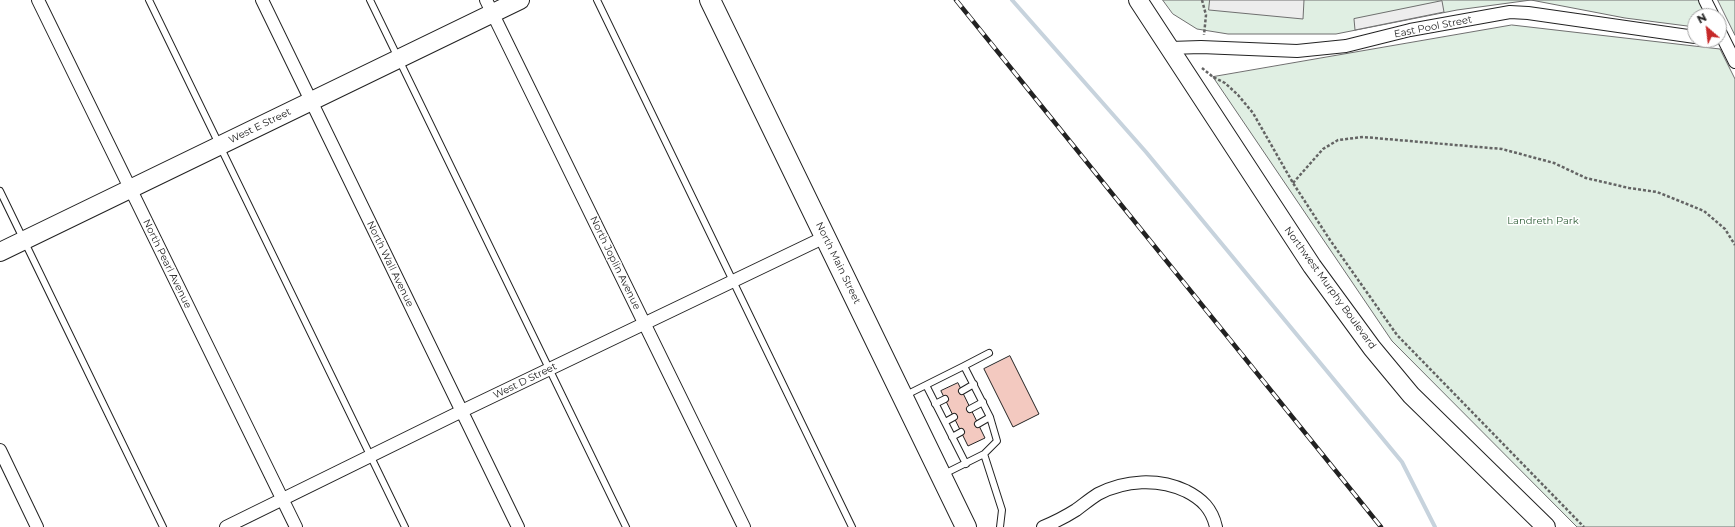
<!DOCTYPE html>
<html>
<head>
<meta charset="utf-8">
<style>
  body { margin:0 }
  #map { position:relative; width:1735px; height:527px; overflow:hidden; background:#fff; font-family:Montserrat,sans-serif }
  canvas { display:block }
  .north { position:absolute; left:1687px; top:8px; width:40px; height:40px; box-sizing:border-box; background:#fff; border:1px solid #a7a7a7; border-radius:50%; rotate:332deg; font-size:11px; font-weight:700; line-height:16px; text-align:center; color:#222 }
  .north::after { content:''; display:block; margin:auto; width:14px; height:18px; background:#c62828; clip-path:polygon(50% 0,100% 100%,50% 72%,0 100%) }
</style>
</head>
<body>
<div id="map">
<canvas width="1735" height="527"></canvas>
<div class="north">N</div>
</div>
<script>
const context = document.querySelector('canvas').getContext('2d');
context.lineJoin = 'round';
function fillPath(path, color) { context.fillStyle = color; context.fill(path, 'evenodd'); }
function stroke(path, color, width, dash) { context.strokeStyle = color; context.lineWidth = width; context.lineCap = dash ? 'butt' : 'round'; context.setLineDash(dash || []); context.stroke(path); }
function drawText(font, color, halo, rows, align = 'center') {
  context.font = font + ' Montserrat,sans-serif'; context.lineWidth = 3; context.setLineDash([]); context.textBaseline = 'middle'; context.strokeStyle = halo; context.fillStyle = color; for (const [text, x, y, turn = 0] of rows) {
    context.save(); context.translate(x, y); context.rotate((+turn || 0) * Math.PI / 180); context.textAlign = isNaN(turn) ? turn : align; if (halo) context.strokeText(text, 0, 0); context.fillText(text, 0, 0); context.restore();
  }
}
const green = new Path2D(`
  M 1163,0 L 1706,0 L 1712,16 L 1695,16 L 1695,27 L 1625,18 L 1531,0 L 1457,10 L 1336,34 L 1228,34 L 1197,29 L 1173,14 Z
  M 1718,0 L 1735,0 L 1735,35 Z
  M 1512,25 L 1720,49 L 1735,79 L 1735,527 L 1577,527 L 1392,341 L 1213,77 Z`);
const parking = new Path2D(`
  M 1210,0 L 1304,0 L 1303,19 L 1209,10 Z
  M 1442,1 L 1444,12 L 1355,30 L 1354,19 Z`);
const stream = new Path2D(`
  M 1012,0 L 1146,152 L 1402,462 L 1435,527`);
const building = new Path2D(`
  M 1010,356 L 1039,414 L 1013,427 L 984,369 Z
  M 958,383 L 985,438 L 968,446 L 941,391 Z`);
const path = new Path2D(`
  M 1202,0 L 1206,15 L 1204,35
  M 1202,68 L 1213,77 L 1225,83 L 1238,95 L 1253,113 L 1293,183 L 1330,240 L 1397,335 L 1584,527
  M 1293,183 L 1323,149 L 1338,140 L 1363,137 L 1502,149 L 1554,163 L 1586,178 L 1629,188 L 1657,192 L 1677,200 L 1704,211 L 1725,229 L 1735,245`);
const lane = new Path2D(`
  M 149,0 L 405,527
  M 370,0 L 626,527
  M 597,0 L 852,527
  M 0,191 L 163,527
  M 964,366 L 989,353
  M 926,385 L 966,464
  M 962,391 L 974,384
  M 906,395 L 964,366 L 990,417 L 997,441 L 984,454 L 1002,510 L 1000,527
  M 935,404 L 945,399
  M 970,409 L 983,402
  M 945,422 L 954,417
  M 978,424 L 990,417
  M 952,437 L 961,432
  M 944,474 L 984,454`);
const street = new Path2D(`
  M 38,0 L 296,527
  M 262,0 L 518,527
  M 486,0 L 744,527
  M 1705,0 L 1713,16
  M 1719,30 L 1735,62
  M 1170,48 L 1201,47 L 1297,51 L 1346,46 L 1410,30 L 1510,12 L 1528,13 L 1695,37
  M 0,450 L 37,527
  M 226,527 L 462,411 L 825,237
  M 1043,527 C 1055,522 1065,517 1076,510 C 1083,505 1090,499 1098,494 C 1125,480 1158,478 1186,491 C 1202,499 1212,509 1216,527`);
const secondary = new Path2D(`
  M 1138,0 L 1312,266 L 1372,348 L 1411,395 L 1546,527
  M 0,252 L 520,0`);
const primary = new Path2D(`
  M 710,0 L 966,527`);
const rail = new Path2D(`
  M 956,0 L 1381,527`);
const streetNames = [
  ["East Pool Street",1433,27,-11],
  ["West E Street",260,126,-26],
  ["North Joplin Avenue",615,263,64],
  ["North Main Street",838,263,64],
  ["North Pearl Avenue",167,264,64],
  ["North Wall Avenue",390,264,64],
  ["Northwest Murphy Boulevard",1330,288,54],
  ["West D Street",525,381,-26]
];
const parkNames = [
  ["Landreth Park",1543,221]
];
fillPath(green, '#e0efe3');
stroke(green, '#6f6f6f', 1);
fillPath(parking, '#ededed');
stroke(parking, '#6f6f6f', 1);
stroke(stream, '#c7d3dd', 4);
fillPath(building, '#f3c9c0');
stroke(building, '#222', 1);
stroke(lane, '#222', 8);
stroke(street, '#222', 14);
stroke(secondary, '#222', 20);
stroke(primary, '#222', 22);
stroke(path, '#646464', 2.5, [3, 2]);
stroke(lane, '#fff', 6);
stroke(street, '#fff', 12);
stroke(secondary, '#fff', 18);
stroke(primary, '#fff', 20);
stroke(rail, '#222', 4.5);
stroke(rail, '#fff', 3, [9]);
drawText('10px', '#222', '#fff', streetNames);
drawText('10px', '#2f5e38', '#fff', parkNames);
</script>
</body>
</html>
